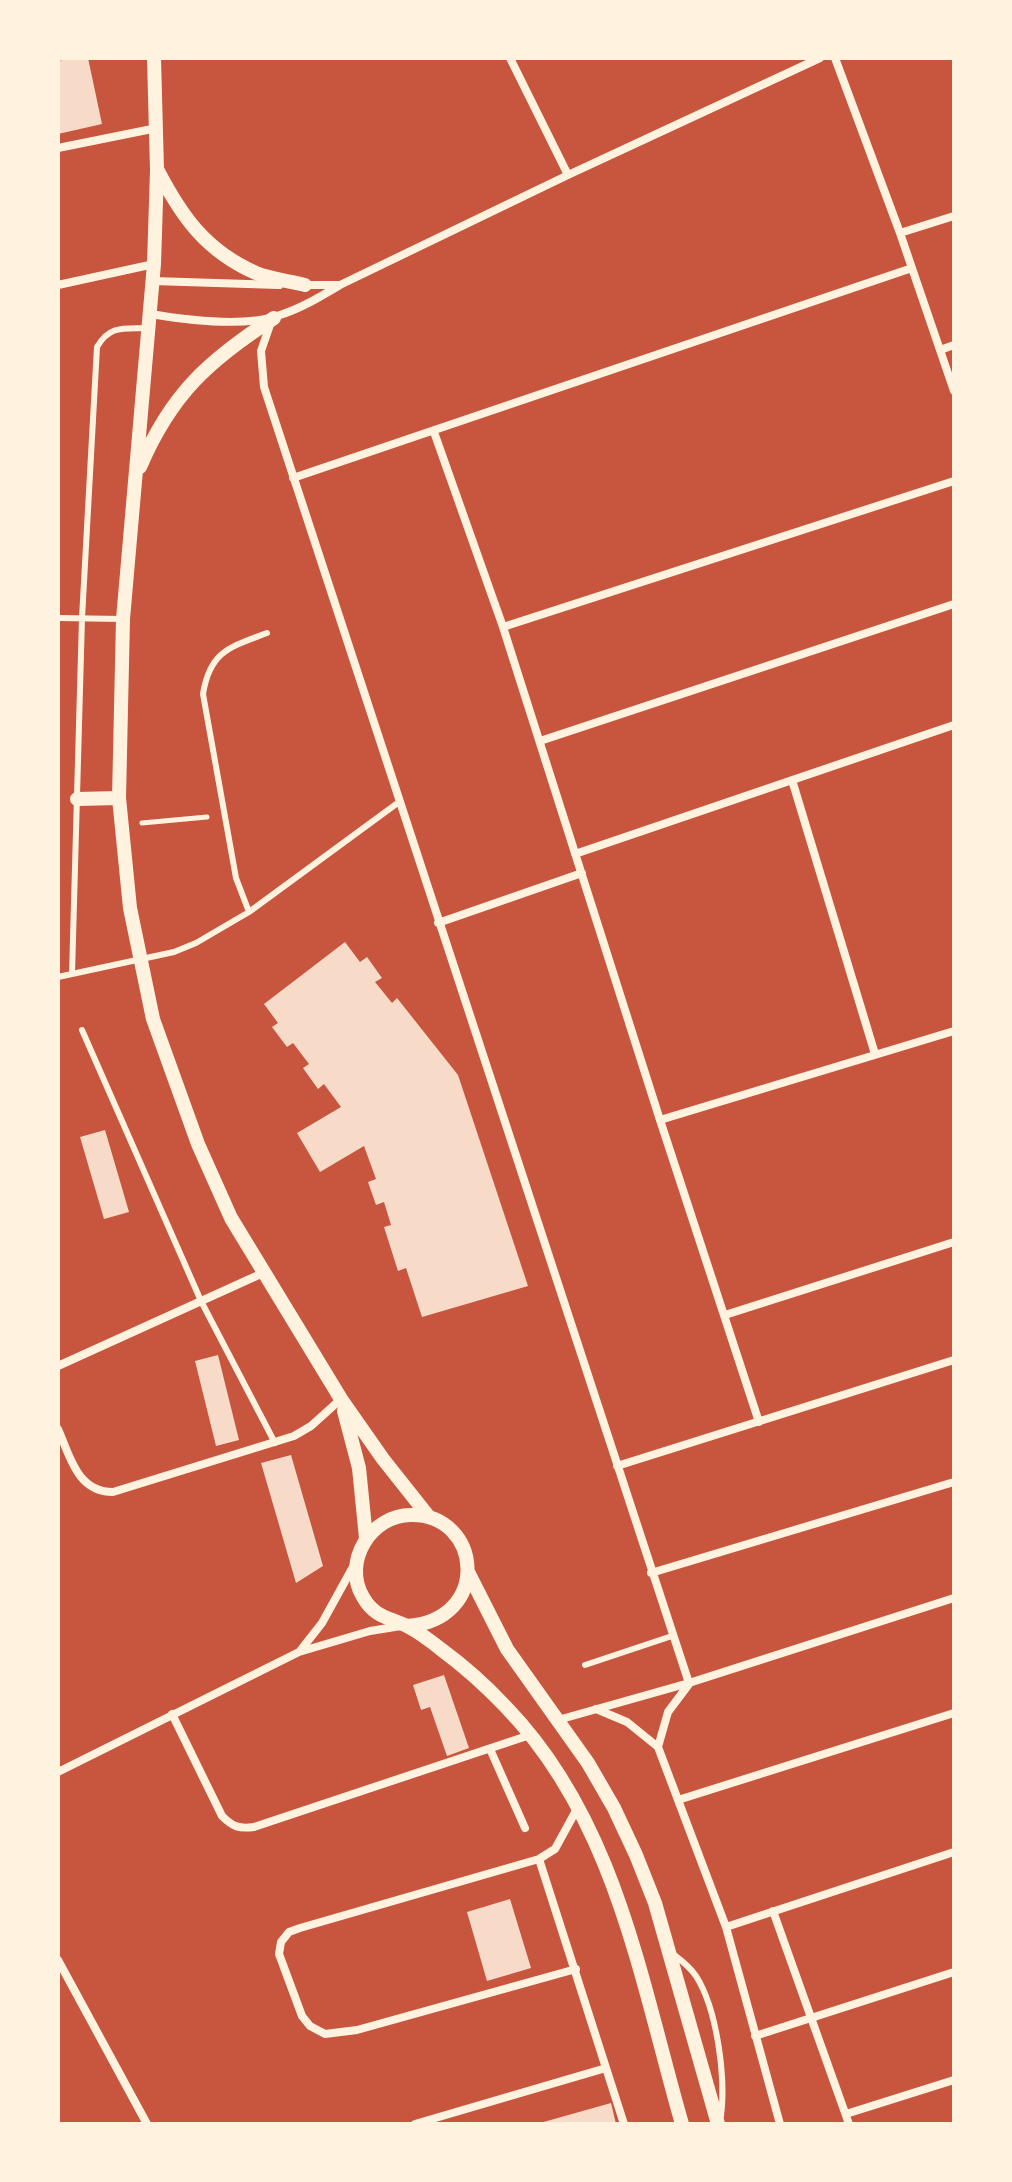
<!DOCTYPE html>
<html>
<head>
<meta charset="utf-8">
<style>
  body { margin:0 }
  #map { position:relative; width:1012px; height:2182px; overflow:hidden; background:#c8553d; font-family:"Golos Text",sans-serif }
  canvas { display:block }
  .frame { position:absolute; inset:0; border:60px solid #fff3e0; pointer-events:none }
</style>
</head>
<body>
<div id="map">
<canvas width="1012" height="2182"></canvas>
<div class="frame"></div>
</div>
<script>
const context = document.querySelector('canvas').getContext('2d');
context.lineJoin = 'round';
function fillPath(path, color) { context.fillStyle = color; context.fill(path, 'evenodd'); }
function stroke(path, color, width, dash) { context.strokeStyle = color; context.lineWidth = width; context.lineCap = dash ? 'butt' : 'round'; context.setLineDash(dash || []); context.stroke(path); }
const building = new Path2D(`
  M 70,58 L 88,58 L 102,124 L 58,134 L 58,61 Z
  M 345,942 L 360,962 L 367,957 L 382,978 L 375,982 L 392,1003 L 397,998 L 458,1075 L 528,1286 L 422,1317 L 406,1268 L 398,1271 L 384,1227 L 391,1225 L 384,1202 L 376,1205 L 368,1182 L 376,1179 L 364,1146 L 320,1172 L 297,1133 L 341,1107 L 324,1084 L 318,1089 L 303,1068 L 309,1064 L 293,1043 L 287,1047 L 272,1027 L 278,1023 L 264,1004 Z
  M 105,1130 L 129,1212 L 104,1219 L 80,1137 Z
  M 218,1355 L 239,1440 L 216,1446 L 195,1361 Z
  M 291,1455 L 323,1566 L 296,1583 L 261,1463 Z
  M 444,1675 L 469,1748 L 447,1756 L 430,1707 L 421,1710 L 413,1685 Z
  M 510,1899 L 531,1968 L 487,1981 L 467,1912 Z
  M 611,2103 L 616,2124 L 540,2124 L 540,2123 Z`);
const path = new Path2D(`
  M 142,823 L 207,817`);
const service = new Path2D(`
  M 58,618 L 123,619
  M 249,912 L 236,878 L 203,694 C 210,651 230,647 267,633
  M 72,974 L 82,618 L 97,347 C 110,324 125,329 149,328
  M 58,977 L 174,952 L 196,943 L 249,912 L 399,802
  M 82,1030 L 201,1301 L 275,1443
  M 585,1665 L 672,1636
  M 673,1954 C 681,1960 690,1967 696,1976 C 717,2009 726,2077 721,2116`);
const minor = new Path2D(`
  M 510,58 L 568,175
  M 835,58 L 900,233 L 954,391
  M 58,148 L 157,128
  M 900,233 L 954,216
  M 153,281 L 279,285
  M 58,285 L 154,264
  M 301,285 L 339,285
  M 150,314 C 186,320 243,327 277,316 C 300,309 320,297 340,285 L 568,175 L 820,58
  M 271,322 L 261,351 L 264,387 L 689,1683
  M 940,350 L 954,345
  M 434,432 L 503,627 L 660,1120 L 759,1422
  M 293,478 L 912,268
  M 503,627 L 954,481
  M 540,741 L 954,604
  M 792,780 L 875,1054
  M 575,854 L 954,725
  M 438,923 L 582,873
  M 660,1120 L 954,1031
  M 725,1315 L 954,1242
  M 58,1366 L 263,1273
  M 58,1429 C 70,1456 77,1492 113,1492 L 294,1436 L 311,1426 L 341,1399
  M 617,1466 L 954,1360
  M 651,1573 L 954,1482
  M 300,1651 L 322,1623 L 354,1565
  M 596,1709 L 627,1722 L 658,1747 L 726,1927 L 780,2124
  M 172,1714 L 222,1816 C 233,1827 239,1829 254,1827 L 530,1735
  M 558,1720 L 689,1683 L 954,1598
  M 658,1747 L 668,1712 L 689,1684
  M 490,1749 L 525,1828
  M 58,1772 L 299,1652 L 370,1631 L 401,1626
  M 678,1800 L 954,1713
  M 539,1859 L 624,2124
  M 773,1911 L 849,2124
  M 726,1927 L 954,1852
  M 58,1960 L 147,2124
  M 576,1969 L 357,2030 L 325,2034 L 310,2026 L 302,2016 L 279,1954 L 281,1942 L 289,1932 L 300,1928 L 539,1859 L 555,1849 L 578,1807
  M 755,2036 L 954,1972
  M 846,2114 L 954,2080
  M 415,2124 L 606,2068`);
const tertiary = new Path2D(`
  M 154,58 L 157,170 L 154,264 L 123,619 L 119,798 L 130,908 L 153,1019 L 198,1144 L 231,1218 L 341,1399 L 383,1459 L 429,1517
  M 158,171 C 182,217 206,251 256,273 C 271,279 289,281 305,285
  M 140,467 C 171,394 209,360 274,318
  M 77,799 L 119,798
  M 344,1411 L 359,1468 L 366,1538
  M 468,1572 L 507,1649 L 588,1763 L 614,1808 L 636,1855 L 655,1903 L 718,2124
  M 407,1626 C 492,1620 482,1514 411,1515 C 371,1515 342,1562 363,1597 C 375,1618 389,1617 407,1626 C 419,1632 432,1642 442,1650 C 465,1667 486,1686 505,1706 C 615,1819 640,1978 682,2124`);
fillPath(building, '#f7dbc8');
stroke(path, '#fff3e0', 5);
stroke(service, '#fff3e0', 6);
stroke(minor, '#fff3e0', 8);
stroke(tertiary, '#fff3e0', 14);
</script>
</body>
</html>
